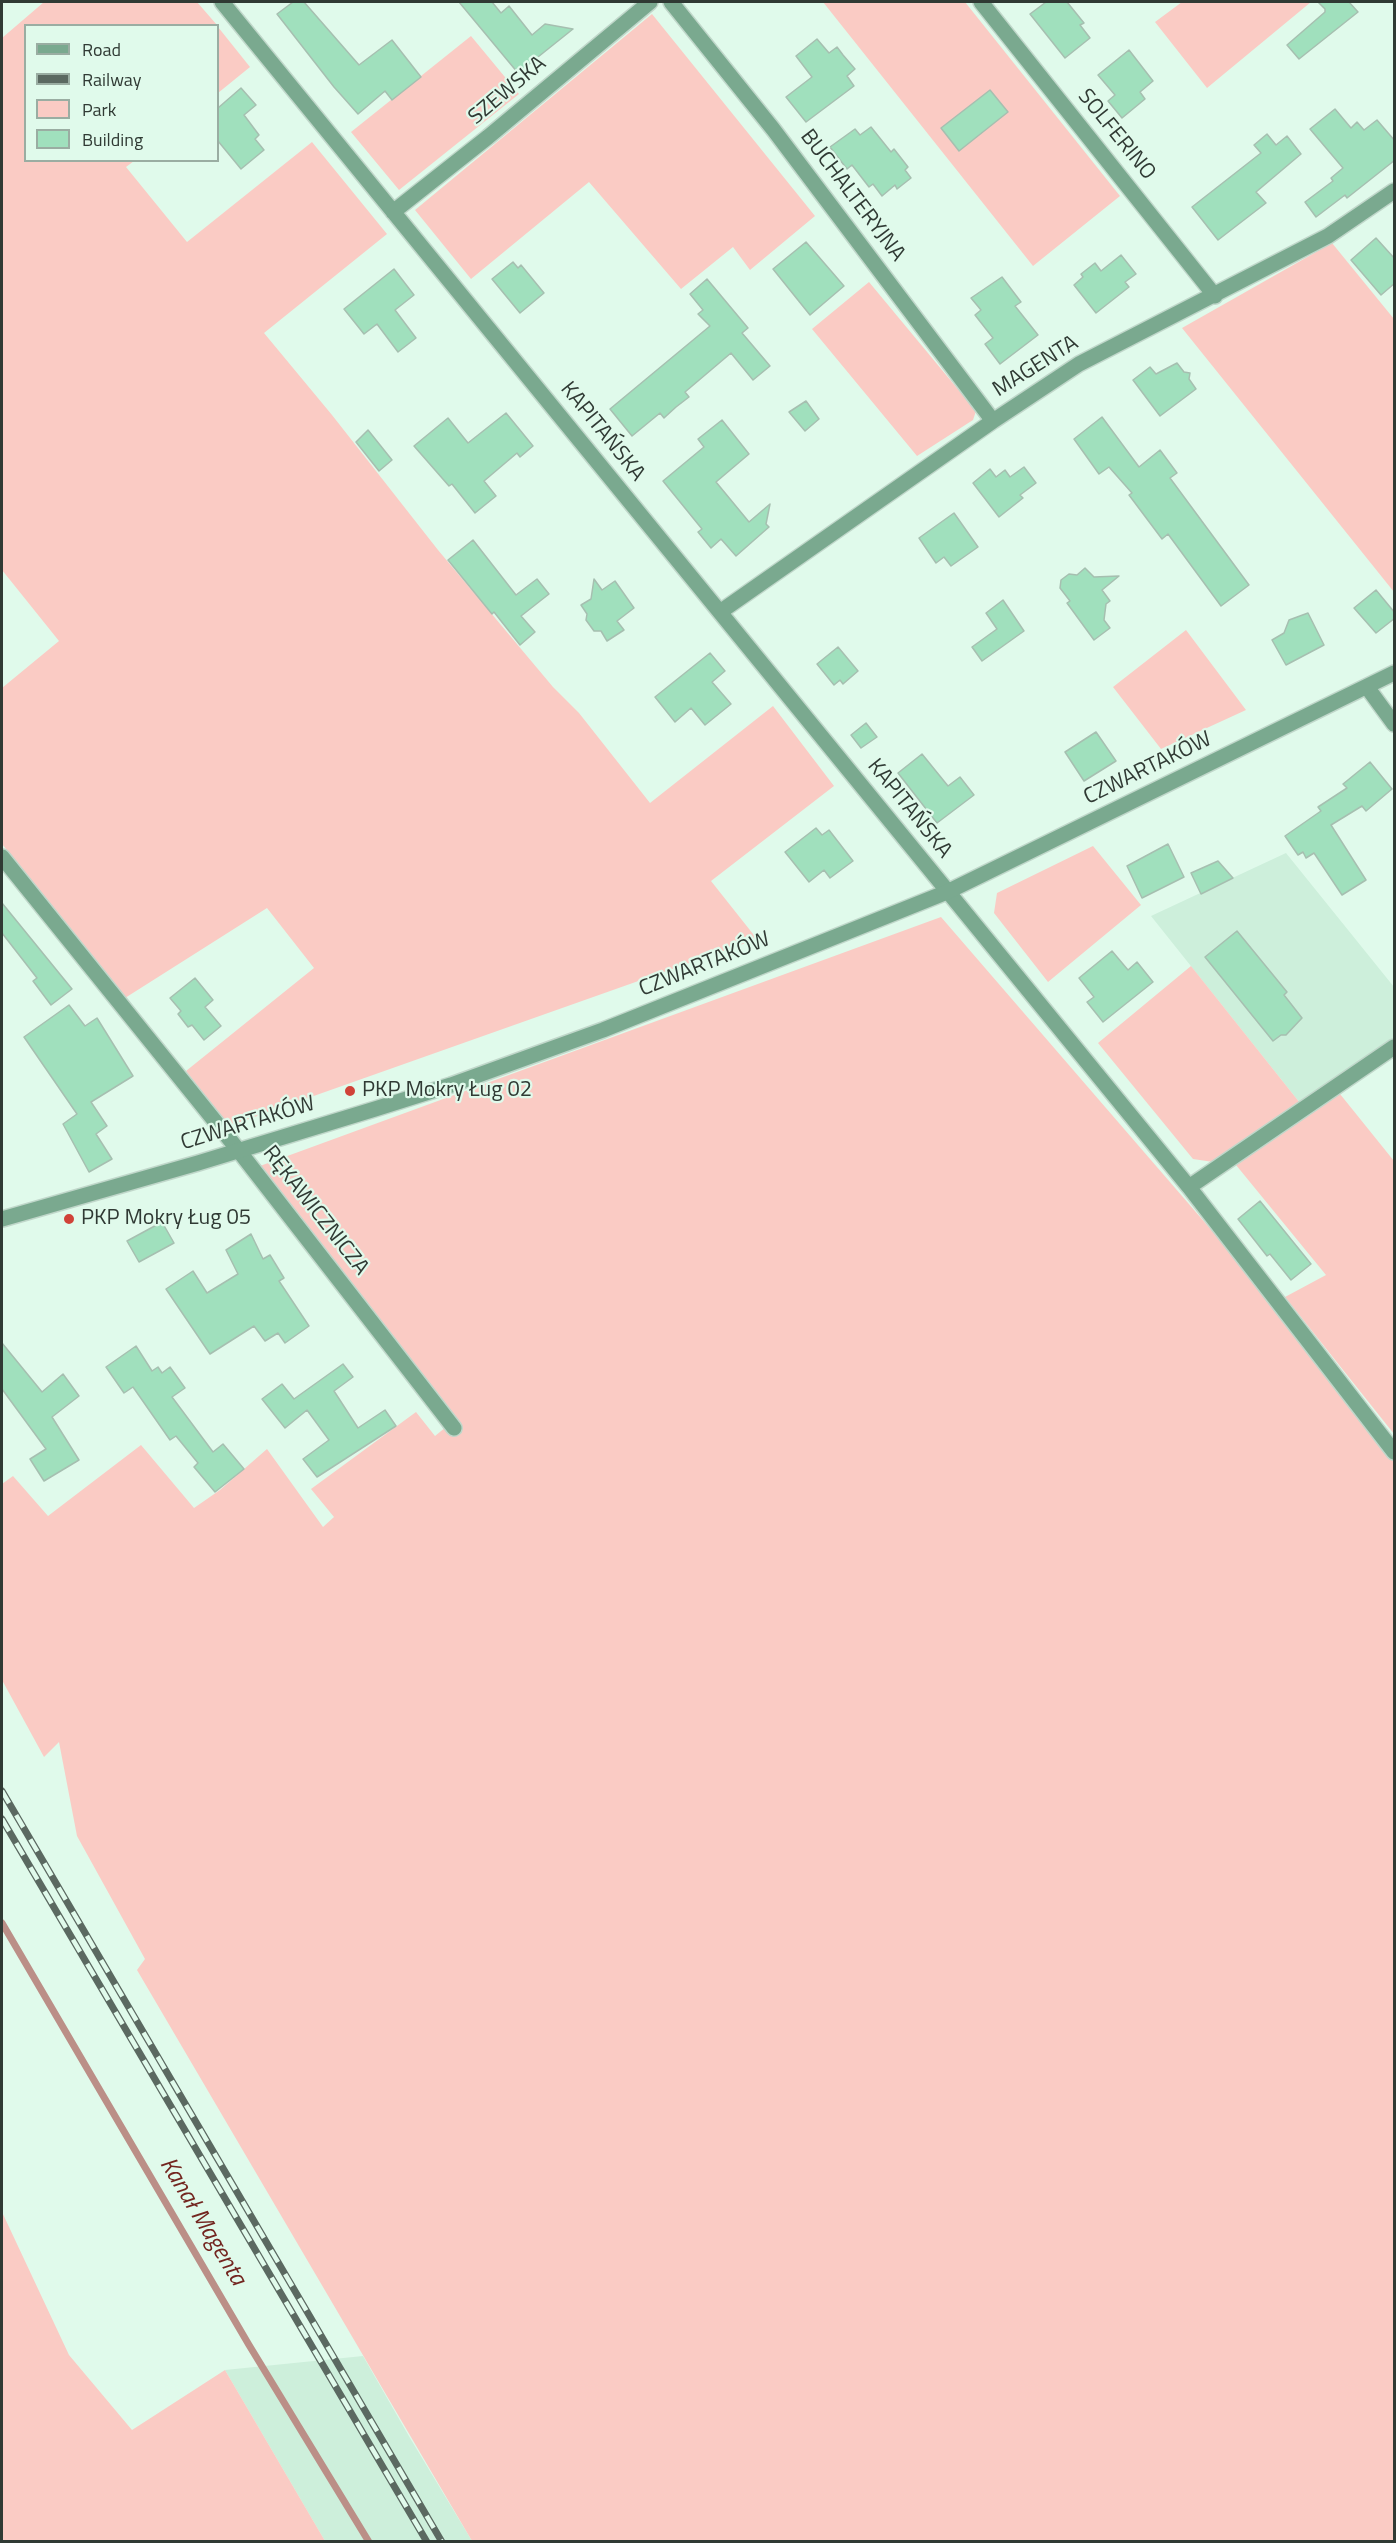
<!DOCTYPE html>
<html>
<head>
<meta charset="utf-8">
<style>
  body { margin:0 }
  #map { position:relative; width:1396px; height:2543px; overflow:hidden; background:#e0faeb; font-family:"Titillium Web",sans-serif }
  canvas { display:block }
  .frame { position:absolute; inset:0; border:3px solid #303a34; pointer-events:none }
  .legend { position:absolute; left:24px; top:24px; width:195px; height:138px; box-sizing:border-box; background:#e0faeb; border:2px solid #9aada2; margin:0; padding:8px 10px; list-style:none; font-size:18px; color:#303a34 }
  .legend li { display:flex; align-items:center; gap:12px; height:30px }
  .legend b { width:30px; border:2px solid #9aada2 }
</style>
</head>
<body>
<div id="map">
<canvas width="1396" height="2543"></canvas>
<div class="frame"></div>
<ul class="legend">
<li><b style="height:8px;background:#7aa98f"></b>Road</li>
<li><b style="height:8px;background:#5b6961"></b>Railway</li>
<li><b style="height:16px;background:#facbc4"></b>Park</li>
<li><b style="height:16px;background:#a0e0bd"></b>Building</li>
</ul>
</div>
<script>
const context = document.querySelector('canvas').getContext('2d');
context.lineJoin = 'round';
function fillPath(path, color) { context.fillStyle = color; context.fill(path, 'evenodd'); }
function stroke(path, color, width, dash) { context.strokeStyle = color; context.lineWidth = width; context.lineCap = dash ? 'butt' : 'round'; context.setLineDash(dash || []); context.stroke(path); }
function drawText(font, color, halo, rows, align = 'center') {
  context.font = font + ' "Titillium Web",sans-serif'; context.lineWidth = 4.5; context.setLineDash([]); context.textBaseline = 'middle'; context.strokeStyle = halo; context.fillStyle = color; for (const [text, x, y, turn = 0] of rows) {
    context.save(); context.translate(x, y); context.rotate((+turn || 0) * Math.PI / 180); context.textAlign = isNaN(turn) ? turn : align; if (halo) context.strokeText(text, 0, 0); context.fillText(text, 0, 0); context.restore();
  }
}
const built = new Path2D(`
  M 1286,853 L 1394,987 L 1394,1039 L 1300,1103 L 1151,916 Z
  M 363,2356 L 410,2438 L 472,2541 L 325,2541 L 225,2370 Z`);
const green = new Path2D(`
  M 44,2 L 197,2 L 217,25 L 26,26 L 26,160 L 134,161 L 126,167 L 187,242 L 312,142 L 387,234 L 264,333 L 332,415 L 438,550 L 553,687 L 579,713 L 650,803 L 773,706 L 834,786 L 711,881 L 757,939 L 229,1126 L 186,1071 L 314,968 L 267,908 L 125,998 L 2,844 L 2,688 L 59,641 L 2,570 L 2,38 Z
  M 823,2 L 965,2 L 1120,196 L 1033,266 Z
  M 1182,2 L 1311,2 L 1207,88 L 1155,22 Z
  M 652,14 L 815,216 L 750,270 L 733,247 L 681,289 L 589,182 L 471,279 L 415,210 Z
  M 218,27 L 250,67 L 218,93 Z
  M 471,36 L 519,94 L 399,190 L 351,132 Z
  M 1332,243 L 1394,319 L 1394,592 L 1182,328 Z
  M 869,282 L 976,411 L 973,420 L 917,456 L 812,329 Z
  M 1186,630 L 1246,710 L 1161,749 L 1113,687 Z
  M 1093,846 L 1141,905 L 1048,982 L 994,913 L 997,893 Z
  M 941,917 L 1277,1306 L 1394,1458 L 1394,2541 L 472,2541 L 137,1970 L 145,1959 L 77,1836 L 59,1742 L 44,1757 L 2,1680 L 2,1484 L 13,1476 L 48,1516 L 141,1445 L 194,1508 L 220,1490 L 267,1449 L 323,1527 L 334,1517 L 311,1489 L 416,1412 L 435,1436 L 457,1418 L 260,1166 Z
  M 1191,966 L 1300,1103 L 1213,1162 L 1193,1159 L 1098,1043 Z
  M 1340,1094 L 1394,1161 L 1394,1434 L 1285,1297 L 1326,1275 L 1236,1165 Z
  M 2,2212 L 69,2355 L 132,2430 L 225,2370 L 325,2541 L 2,2541 Z`);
const stream = new Path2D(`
  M 2,1923 L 249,2345 L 369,2542`);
const building = new Path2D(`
  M 293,2 L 304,2 L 359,65 L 392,40 L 421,77 L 392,100 L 385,91 L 358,114 L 334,87 L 277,14 Z
  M 459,2 L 492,2 L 501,13 L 509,6 L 532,35 L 545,24 L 573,29 L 518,73 Z
  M 1046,2 L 1067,2 L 1084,23 L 1080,25 L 1090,38 L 1065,58 L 1030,14 Z
  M 1318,2 L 1349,2 L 1358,12 L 1299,59 L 1287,45 L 1325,12 L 1325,9 Z
  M 817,39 L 829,53 L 837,47 L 843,55 L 855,69 L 847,76 L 854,86 L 806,122 L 786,97 L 812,77 L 796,56 Z
  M 1129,50 L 1153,81 L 1140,92 L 1145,99 L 1122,118 L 1108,101 L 1115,95 L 1098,75 Z
  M 241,88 L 256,105 L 244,115 L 259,135 L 255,139 L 264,150 L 241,169 L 218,141 L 218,108 Z
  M 990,90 L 1008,112 L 959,151 L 941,128 Z
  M 1335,109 L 1351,128 L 1357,122 L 1364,130 L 1377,120 L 1395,141 L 1395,160 L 1347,198 L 1345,195 L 1316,217 L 1305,202 L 1333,181 L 1331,178 L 1343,168 L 1310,129 Z
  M 871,127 L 891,152 L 894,149 L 908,167 L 905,170 L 911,178 L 897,189 L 895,185 L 882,196 L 873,184 L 869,187 L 852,165 L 847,169 L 830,147 L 855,129 L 860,135 Z
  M 1267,134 L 1276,145 L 1287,136 L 1301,154 L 1256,192 L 1266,203 L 1218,240 L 1192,207 L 1261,153 L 1254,145 Z
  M 1376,238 L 1395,259 L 1395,283 L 1381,295 L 1351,260 Z
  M 806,242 L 844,286 L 810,315 L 773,269 Z
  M 1121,255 L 1136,274 L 1125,282 L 1129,287 L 1096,313 L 1074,285 L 1083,277 L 1081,274 L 1095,263 L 1101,271 Z
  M 513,262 L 518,268 L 521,265 L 544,293 L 520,313 L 492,279 Z
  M 394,269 L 414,295 L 395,310 L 416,338 L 398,352 L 377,324 L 364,334 L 344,309 Z
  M 1002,277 L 1021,302 L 1015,306 L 1038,335 L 1000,364 L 985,344 L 993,338 L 975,315 L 981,310 L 971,298 Z
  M 707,279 L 748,328 L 742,333 L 770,366 L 753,380 L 731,353 L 685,392 L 689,397 L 676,407 L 664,418 L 660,413 L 632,436 L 610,409 L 710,326 L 698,314 L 703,310 L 690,294 Z
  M 1177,363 L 1184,372 L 1190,373 L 1189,379 L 1196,389 L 1160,416 L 1133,380 L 1150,367 L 1156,374 Z
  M 806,401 L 819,419 L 805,431 L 789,412 Z
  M 506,413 L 533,446 L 520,457 L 517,453 L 484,481 L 496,496 L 475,513 L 452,484 L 449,486 L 414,446 L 448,418 L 468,443 Z
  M 1102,417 L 1139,467 L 1160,450 L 1177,473 L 1170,478 L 1249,585 L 1221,606 L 1168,534 L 1162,539 L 1129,495 L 1132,493 L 1109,467 L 1099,474 L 1074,439 Z
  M 722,420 L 749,454 L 716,482 L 749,522 L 770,504 L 766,524 L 769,527 L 736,556 L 721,539 L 711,548 L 698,532 L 702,529 L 663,481 L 704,447 L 698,439 Z
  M 368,430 L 392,460 L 379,471 L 356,442 Z
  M 1024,467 L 1036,483 L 1020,495 L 1023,498 L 999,517 L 973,483 L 990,469 L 996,477 L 1005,470 L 1010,477 Z
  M 954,513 L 978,547 L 951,566 L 944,557 L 936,563 L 919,538 Z
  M 473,540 L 516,595 L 537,579 L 549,594 L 521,616 L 535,632 L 520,645 L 494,612 L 492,614 L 448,560 Z
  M 1085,568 L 1094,577 L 1119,576 L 1102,590 L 1110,601 L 1106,604 L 1104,620 L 1110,628 L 1094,640 L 1067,603 L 1070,601 L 1060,588 L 1061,580 L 1069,574 L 1077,575 Z
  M 594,579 L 602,590 L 615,581 L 634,608 L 617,621 L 624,630 L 607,641 L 601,631 L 594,631 L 586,620 L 587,614 L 581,605 L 591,599 Z
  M 1376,590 L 1395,613 L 1395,618 L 1376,633 L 1354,608 Z
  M 1003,600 L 1024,631 L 982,661 L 972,647 L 997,629 L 986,613 Z
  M 1308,613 L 1324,645 L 1286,665 L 1272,640 L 1284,633 L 1289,620 Z
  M 838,647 L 858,671 L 843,684 L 840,680 L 834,685 L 817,664 Z
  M 710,653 L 725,671 L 712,682 L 731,704 L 705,725 L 691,708 L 675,722 L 655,697 Z
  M 866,723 L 877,737 L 861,748 L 851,735 Z
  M 1096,732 L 1116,761 L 1084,781 L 1065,752 Z
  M 922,754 L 948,786 L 960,777 L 974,795 L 937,823 L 898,773 Z
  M 1370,762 L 1392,789 L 1366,811 L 1362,806 L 1331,825 L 1366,880 L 1342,895 L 1314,853 L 1306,858 L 1303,852 L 1298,855 L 1285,836 L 1321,811 L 1318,807 L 1347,788 L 1343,784 Z
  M 816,828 L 822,835 L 829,830 L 853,861 L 830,878 L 824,870 L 809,882 L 785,852 Z
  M 1168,844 L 1184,877 L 1142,898 L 1127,866 Z
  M 1218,861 L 1233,878 L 1201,894 L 1191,873 Z
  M 2,903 L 72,989 L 51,1005 L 33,981 L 37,978 L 2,933 Z
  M 1237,931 L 1287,992 L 1284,995 L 1302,1018 L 1286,1035 L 1281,1035 L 1273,1041 L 1205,957 Z
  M 1112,951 L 1128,970 L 1137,962 L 1153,982 L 1103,1022 L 1087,1002 L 1094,997 L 1079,978 Z
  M 195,978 L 213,1000 L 205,1007 L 221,1026 L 204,1040 L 192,1025 L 188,1027 L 178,1014 L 181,1011 L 170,998 Z
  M 69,1005 L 85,1026 L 97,1018 L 133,1076 L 91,1102 L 107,1126 L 96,1134 L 112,1159 L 89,1172 L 63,1124 L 77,1114 L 24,1037 Z
  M 1260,1201 L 1311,1264 L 1291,1280 L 1270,1254 L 1267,1256 L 1238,1219 Z
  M 162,1222 L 174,1243 L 139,1262 L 127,1241 Z
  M 251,1234 L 263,1259 L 270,1255 L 284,1278 L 279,1281 L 309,1326 L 285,1343 L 278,1333 L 265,1341 L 254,1326 L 210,1354 L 166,1289 L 193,1271 L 207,1293 L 238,1274 L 226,1250 Z
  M 2,1343 L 42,1392 L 63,1374 L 79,1396 L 52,1417 L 79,1460 L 44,1481 L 30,1459 L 46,1449 L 2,1389 Z
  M 136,1346 L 152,1371 L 158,1367 L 162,1373 L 170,1367 L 185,1388 L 172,1397 L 213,1452 L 223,1444 L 244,1469 L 215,1492 L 194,1467 L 198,1463 L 176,1436 L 170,1440 L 133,1387 L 124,1393 L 106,1367 Z
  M 343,1364 L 353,1377 L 334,1391 L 358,1428 L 385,1410 L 396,1426 L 317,1477 L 303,1459 L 329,1440 L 307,1410 L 285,1428 L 262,1399 L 282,1384 L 294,1399 Z`);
const minor = new Path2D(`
  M 222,2 L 1189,1187 L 1394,1452
  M 671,2 L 773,129 L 993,421
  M 981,2 L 1215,296
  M 393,212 L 488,137 L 650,2
  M 720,612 L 993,421 L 1079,364 L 1328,236 L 1394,191
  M 1367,687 L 1394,724
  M 2,857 L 239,1151 L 454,1428
  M 1189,1187 L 1394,1047`);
const tertiary = new Path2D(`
  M 2,1219 L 198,1163 L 375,1109 L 451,1085 L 603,1030 L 947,892 L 1394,673`);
const rail = new Path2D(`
  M 2,1791 L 442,2542
  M 2,1819 L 427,2542`);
const markers = [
  [350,1091,6,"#d04238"],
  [69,1219,6,"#d04238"]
];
const streetNames = [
  ["SZEWSKA",508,91,-40],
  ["SOLFERINO",1116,135,51],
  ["BUCHALTERYJNA",852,196,53],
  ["MAGENTA",1036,367,-32],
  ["KAPITAŃSKA",602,432,51],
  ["CZWARTAKÓW",1148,769,-26],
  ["KAPITAŃSKA",909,809,51],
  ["CZWARTAKÓW",705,965,-22],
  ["CZWARTAKÓW",248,1124,-17],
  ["RĘKAWICZNICZA",315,1211,52]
];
const poiNames = [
  ["PKP Mokry Ług 02",362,1091],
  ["PKP Mokry Ług 05",81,1219]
];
const waterNames = [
  ["Kanał Magenta",202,2222,59]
];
fillPath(built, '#cdefdb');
fillPath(green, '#facbc4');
stroke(stream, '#bb8f87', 7);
fillPath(building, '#a0e0bd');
stroke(building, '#a6bfb0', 1.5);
stroke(minor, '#c0d7ca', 18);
stroke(tertiary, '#c0d7ca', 18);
stroke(minor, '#7aa98f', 15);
stroke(tertiary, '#7aa98f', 15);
stroke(rail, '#5b6961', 7);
stroke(rail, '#e0faeb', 4.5, [14]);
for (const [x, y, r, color] of markers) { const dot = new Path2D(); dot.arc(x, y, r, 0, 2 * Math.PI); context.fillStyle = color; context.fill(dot); stroke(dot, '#e0faeb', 2); }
drawText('22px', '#303a34', '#e0faeb', streetNames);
drawText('22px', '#303a34', '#e0faeb', poiNames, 'left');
drawText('italic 24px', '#732620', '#e0faeb', waterNames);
</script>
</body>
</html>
